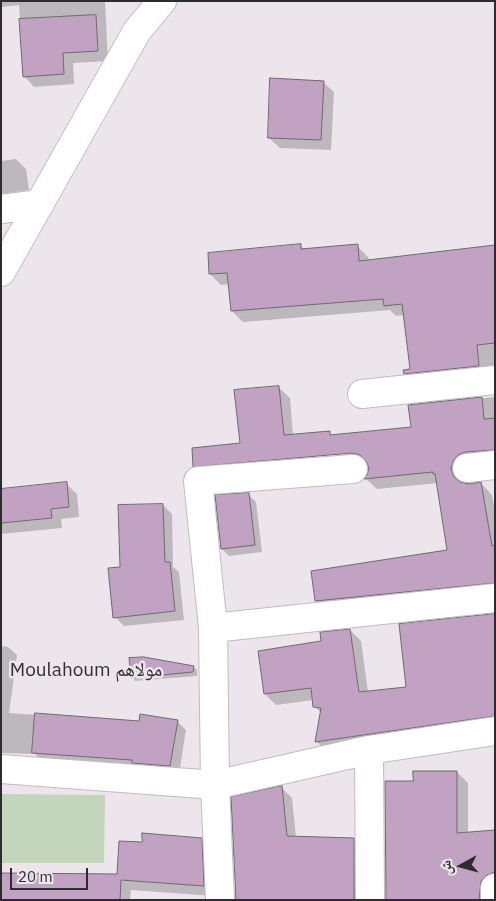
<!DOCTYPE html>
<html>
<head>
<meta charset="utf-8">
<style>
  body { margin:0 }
  #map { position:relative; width:496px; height:901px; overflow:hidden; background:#ece6ec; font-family:"IBM Plex Sans","Noto Naskh Arabic",sans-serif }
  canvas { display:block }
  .frame { position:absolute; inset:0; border:2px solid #2e2c2e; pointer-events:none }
  .north { position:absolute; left:436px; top:841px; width:50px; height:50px; -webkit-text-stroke:4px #ece6ec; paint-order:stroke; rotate:263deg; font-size:14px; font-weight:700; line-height:20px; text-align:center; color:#2e2c2e }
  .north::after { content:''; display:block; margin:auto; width:18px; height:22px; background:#2e2c2e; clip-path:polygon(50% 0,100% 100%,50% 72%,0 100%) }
  .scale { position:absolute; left:10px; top:868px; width:78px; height:22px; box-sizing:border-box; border:2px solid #2e2c2e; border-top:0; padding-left:6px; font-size:15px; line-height:18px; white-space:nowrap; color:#2e2c2e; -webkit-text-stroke:4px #ece6ec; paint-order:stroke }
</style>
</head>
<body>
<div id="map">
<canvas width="496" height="901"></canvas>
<div class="frame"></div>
<div class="north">ش</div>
<div class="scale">20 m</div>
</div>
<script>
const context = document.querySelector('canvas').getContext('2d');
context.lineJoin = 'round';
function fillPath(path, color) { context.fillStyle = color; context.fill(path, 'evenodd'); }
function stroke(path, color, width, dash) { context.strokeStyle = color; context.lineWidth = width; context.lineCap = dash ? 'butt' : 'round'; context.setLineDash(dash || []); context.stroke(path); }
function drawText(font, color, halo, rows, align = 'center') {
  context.font = font + ' "IBM Plex Sans","Noto Naskh Arabic",sans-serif'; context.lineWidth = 5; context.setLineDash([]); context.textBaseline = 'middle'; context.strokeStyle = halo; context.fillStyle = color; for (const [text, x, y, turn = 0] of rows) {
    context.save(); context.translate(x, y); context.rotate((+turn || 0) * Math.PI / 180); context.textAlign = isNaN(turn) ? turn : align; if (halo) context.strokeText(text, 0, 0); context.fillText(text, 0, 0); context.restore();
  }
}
const green = new Path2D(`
  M 1,794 L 105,795 L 104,863 L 1,863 Z`);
const shadow = new Path2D(`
  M 1,1 L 105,1 L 108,61 L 73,63 L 74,84 L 34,87 L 24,76 L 19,5 L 1,7 Z
  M 323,82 L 334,92 L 331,150 L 280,148 L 269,138 Z
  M 16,159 L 26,169 L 29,190 L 1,194 L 1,161 Z
  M 300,245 L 305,250 L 357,246 L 368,257 L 369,261 L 495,246 L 495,376 L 416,384 L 405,373 L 411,370 L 404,315 L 396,316 L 390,310 L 243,322 L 232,311 L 230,284 L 221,285 L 210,274 Z
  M 278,387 L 290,398 L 293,436 L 329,432 L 333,436 L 413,428 L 409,406 L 495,397 L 495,461 L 464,472 L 462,482 L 463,484 L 481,483 L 492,495 L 495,512 L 495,594 L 328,612 L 316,601 L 449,551 L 438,483 L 377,489 L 366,479 L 370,468 L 369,465 L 364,464 L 205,477 L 194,466 L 241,445 ZM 358,452 L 358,454 L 203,467 L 203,465 Z
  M 66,484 L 77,494 L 79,517 L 61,519 L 62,528 L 1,534 L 1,490 Z
  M 248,494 L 256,502 L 262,552 L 229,556 L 222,549 Z
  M 163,505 L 172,514 L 173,567 L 179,572 L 184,620 L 124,626 L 115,617 Z
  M 495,615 L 495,728 L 327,753 L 317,742 L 322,714 L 314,706 L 313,700 L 276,705 L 265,694 L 323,642 L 350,630 L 361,641 L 368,692 L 408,688 Z
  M 1,646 L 8,647 L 17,655 L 9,713 L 140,722 L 177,721 L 186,730 L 179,774 L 42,761 L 35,754 L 1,753 Z
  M 193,667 L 197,670 L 197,676 L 135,681 L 132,677 Z
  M 457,772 L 468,783 L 468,833 L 495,831 L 495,889 L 490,900 L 387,900 L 414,783 Z
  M 281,787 L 292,798 L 296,838 L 353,839 L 364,850 L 365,900 L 237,900 Z
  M 201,839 L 212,849 L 214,896 L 131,890 L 130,900 L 1,900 L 118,875 L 143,844 Z`);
const building = new Path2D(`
  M 96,15 L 98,51 L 63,53 L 64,74 L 23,77 L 19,19 Z
  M 270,78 L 324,81 L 321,140 L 268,138 Z
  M 301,244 L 301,249 L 358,244 L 359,261 L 495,245 L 495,343 L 477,345 L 479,366 L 404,374 L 403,370 L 410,369 L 402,304 L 384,306 L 383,299 L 231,311 L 227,273 L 209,274 L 208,253 Z
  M 279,386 L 284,435 L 330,431 L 330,435 L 411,427 L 408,405 L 482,397 L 484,419 L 495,418 L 495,450 L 465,452 L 458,455 L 453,461 L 451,469 L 454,477 L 460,482 L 469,484 L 481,482 L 492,546 L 495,545 L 495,583 L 315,601 L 311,571 L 447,550 L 435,474 L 433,474 L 433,472 L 364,479 L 367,475 L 369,468 L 366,461 L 360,455 L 352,453 L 193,467 L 192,448 L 240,443 L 234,390 Z
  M 67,482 L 69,507 L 51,509 L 52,518 L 1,523 L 1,489 Z
  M 249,493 L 255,545 L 221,549 L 215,495 Z
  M 163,504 L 165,562 L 170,562 L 175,611 L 113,618 L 108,568 L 120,567 L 118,505 Z
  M 495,614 L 495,716 L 315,742 L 321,708 L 313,707 L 311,688 L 264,694 L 258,651 L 321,641 L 320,632 L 350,629 L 359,692 L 406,687 L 399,624 Z
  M 144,657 L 194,666 L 193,672 L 131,678 L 129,658 Z
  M 35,713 L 139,721 L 140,714 L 178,720 L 170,766 L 132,763 L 132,760 L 32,753 Z
  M 413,771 L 457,771 L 457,833 L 495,830 L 495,872 L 487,875 L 481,881 L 479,900 L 386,900 L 385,781 L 413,781 Z
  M 282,786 L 287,836 L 354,838 L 354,900 L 236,900 L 231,797 Z
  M 142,833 L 202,838 L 204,886 L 121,880 L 120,900 L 1,900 L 1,873 L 117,874 L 119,841 L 142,842 Z`);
const minor = new Path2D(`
  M 1,209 L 40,204
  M 1,272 L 137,31 L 162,1
  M 362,394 L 495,380
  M 467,468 L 495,465
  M 213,628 L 495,598
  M 369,750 L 370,900
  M 1,769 L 215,785 L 369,750 L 495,731
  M 220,900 L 215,785 L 213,628 L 198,481 L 353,469
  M 495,900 L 495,888`);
const neighbourhoodNames = [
  ["Moulahoum مولاهم",86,671]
];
fillPath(green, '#c3d5bb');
fillPath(shadow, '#0003');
fillPath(building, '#c1a2c3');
stroke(building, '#6f696f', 1);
stroke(minor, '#c1bbc1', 30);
stroke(minor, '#fff', 28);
drawText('19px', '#322e33', '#ece6ec', neighbourhoodNames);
</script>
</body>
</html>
